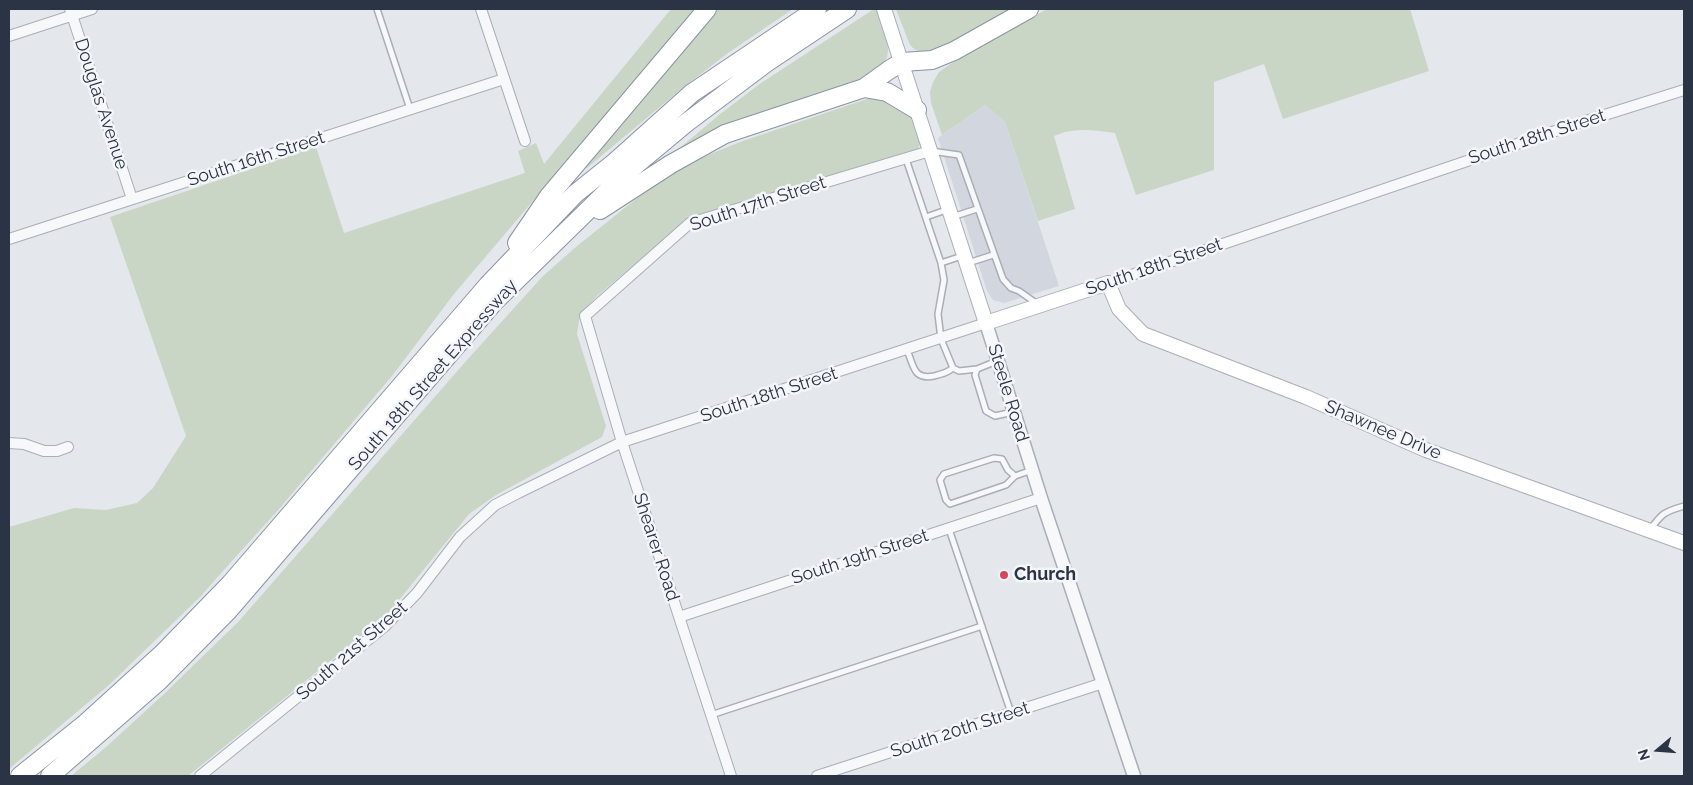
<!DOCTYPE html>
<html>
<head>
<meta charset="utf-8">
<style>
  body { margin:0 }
  #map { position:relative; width:1693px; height:785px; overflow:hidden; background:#e4e7ec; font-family:Raleway,sans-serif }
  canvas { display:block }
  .frame { position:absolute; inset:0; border:10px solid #2b3445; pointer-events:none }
  .north { position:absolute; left:1633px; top:725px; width:50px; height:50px; -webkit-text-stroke:4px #f4f6f9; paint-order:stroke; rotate:252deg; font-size:14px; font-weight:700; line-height:20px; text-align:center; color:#2b3445 }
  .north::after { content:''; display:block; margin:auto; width:18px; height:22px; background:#2b3445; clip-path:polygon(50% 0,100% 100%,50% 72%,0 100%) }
</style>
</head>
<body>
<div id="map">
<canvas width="1693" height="785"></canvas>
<div class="frame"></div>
<div class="north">N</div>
</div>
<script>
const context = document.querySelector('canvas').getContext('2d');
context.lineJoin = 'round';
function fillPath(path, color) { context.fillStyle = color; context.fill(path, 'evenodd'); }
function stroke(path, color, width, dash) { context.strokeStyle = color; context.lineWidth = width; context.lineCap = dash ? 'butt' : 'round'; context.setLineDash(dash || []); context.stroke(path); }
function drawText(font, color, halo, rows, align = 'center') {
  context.font = font + ' Raleway,sans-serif'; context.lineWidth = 5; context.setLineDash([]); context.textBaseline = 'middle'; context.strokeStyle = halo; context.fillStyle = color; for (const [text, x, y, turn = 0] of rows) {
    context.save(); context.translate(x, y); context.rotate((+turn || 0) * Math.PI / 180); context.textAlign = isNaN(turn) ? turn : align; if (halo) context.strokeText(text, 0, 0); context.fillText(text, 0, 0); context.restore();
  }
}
const built = new Path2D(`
  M 985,105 L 1005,122 L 1059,286 L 1004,303 L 993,300 L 987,291 L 938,138 Z`);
const green = new Path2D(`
  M 671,9 L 696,9 L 454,294 L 392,376 L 279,509 L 223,571 L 201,596 L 109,685 L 9,769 L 9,527 L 74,508 L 106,510 L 137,503 L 153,488 L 186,436 L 110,217 L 316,147 L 344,233 L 525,173 L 518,151 L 536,143 L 544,164 Z
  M 715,9 L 793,9 L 728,53 L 680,90 L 587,168 L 582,165 Z
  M 874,9 L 876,9 C 881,24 895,48 884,63 C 879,70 870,75 863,81 L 684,150 L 681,147 L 719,115 L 761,83 Z
  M 896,9 L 1016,9 L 934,52 C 924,53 915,53 909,43 Z
  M 1047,9 L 1410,9 L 1429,71 L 1283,119 L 1264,64 L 1214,82 L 1214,170 L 1136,195 L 1115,133 C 1094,130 1074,127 1054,136 L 1075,209 L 1038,221 L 1005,122 L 985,105 L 942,135 L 931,103 L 930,92 L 933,82 L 939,72 L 958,59 Z
  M 878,98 L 889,99 L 910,113 L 913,119 L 920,144 L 918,149 L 701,214 L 676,229 L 596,297 L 580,314 L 577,334 L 606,426 L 602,437 L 496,495 L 469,514 L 386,616 L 188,776 L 71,776 L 105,748 L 165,693 L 239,621 L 467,360 L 543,276 L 577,246 L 651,187 L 673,172 L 698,159 L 740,142 L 867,99 Z`);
const service = new Path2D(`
  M 377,9 L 410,109
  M 931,151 L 959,155 L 1003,279 L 1011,288 L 1019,291 L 1036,303
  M 906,159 L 941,263 L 944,280 L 938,314 L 941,339 L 953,368
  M 926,217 L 949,209
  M 952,217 L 977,209
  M 941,263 L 962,256
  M 968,263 L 993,255
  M 907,350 C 914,366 913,380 934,376 C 942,374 947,373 953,368 L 959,371 L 977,369
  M 997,361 L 977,369 L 975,375 L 986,411 L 995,416 L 1013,412
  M 1015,476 L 1008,470 L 1002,459 L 994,458 L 944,474 L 940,480 L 946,500 L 950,504 L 1006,485 L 1015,476 L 1032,470
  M 949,529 L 1011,713
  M 1650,530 C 1662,513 1664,512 1684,506
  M 711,715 L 982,626`);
const minor = new Path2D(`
  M 70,9 L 132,199
  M 481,9 L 525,141
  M 9,36 L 92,9
  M 9,239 L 504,79
  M 1108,283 L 1576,124 L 1684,90
  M 9,443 L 24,444 L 44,451 L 57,451 L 68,447
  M 679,617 L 1041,498
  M 200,776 L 385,626 L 417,593 L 460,537 L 495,505 L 518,493 L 622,442 L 986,323
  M 731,776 L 622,442 L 585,316 L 690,223 L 930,151
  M 817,776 L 1103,683`);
const tertiary = new Path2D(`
  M 986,323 L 1041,498 L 1134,776`);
const secondary = new Path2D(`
  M 884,9 L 986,323 L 1108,283 L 1119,309 L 1143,334 L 1306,397 L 1426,450 L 1684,543`);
const motorway = new Path2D(`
  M 864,88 L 887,92 L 917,110
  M 600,210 L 671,164 L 725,134 L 864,88 L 889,70 L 902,62 L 932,60 L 954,51 L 1029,9
  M 517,243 L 549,196 L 707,9
  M 20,776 L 86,723 L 162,654 L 231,583 L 488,285 L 575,194 L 615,162 L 692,93 L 817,9
  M 50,776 L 159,681 L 228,611 L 495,301 L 626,173 L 686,123 L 766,63 L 847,9`);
const markers = [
  [1004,575,5,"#d1495b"]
];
const streetNames = [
  ["Douglas Avenue",101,104,72],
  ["South 18th Street",1537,137,-18],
  ["South 16th Street",256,159,-18],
  ["South 17th Street",758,204,-18],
  ["South 18th Street",1154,267,-19],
  ["South 18th Street Expressway",433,375,-49],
  ["Steele Road",1008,393,73],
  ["South 18th Street",769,395,-18],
  ["Shawnee Drive",1383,430,23],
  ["Shearer Road",656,547,72],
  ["South 19th Street",860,557,-18],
  ["South 21st Street",352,651,-41],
  ["South 20th Street",960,730,-18]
];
const poiNames = [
  ["Church",1014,575]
];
fillPath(built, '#d2d6de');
fillPath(green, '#c9d6c5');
stroke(service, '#a9aeb7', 8);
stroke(minor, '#a9aeb7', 12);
stroke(tertiary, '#a9aeb7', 15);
stroke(secondary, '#a9aeb7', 16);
stroke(motorway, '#8b94a3', 20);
stroke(service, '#f7f8fa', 5);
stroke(minor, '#f7f8fa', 10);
stroke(tertiary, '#f7f8fa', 12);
stroke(secondary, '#fff', 14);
stroke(motorway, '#fff', 18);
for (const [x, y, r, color] of markers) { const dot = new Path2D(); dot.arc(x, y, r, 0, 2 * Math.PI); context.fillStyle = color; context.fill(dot); stroke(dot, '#f4f6f9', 2); }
drawText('18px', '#2b3445', '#f4f6f9', streetNames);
drawText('bold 18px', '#2b3445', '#f4f6f9', poiNames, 'left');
</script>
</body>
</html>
